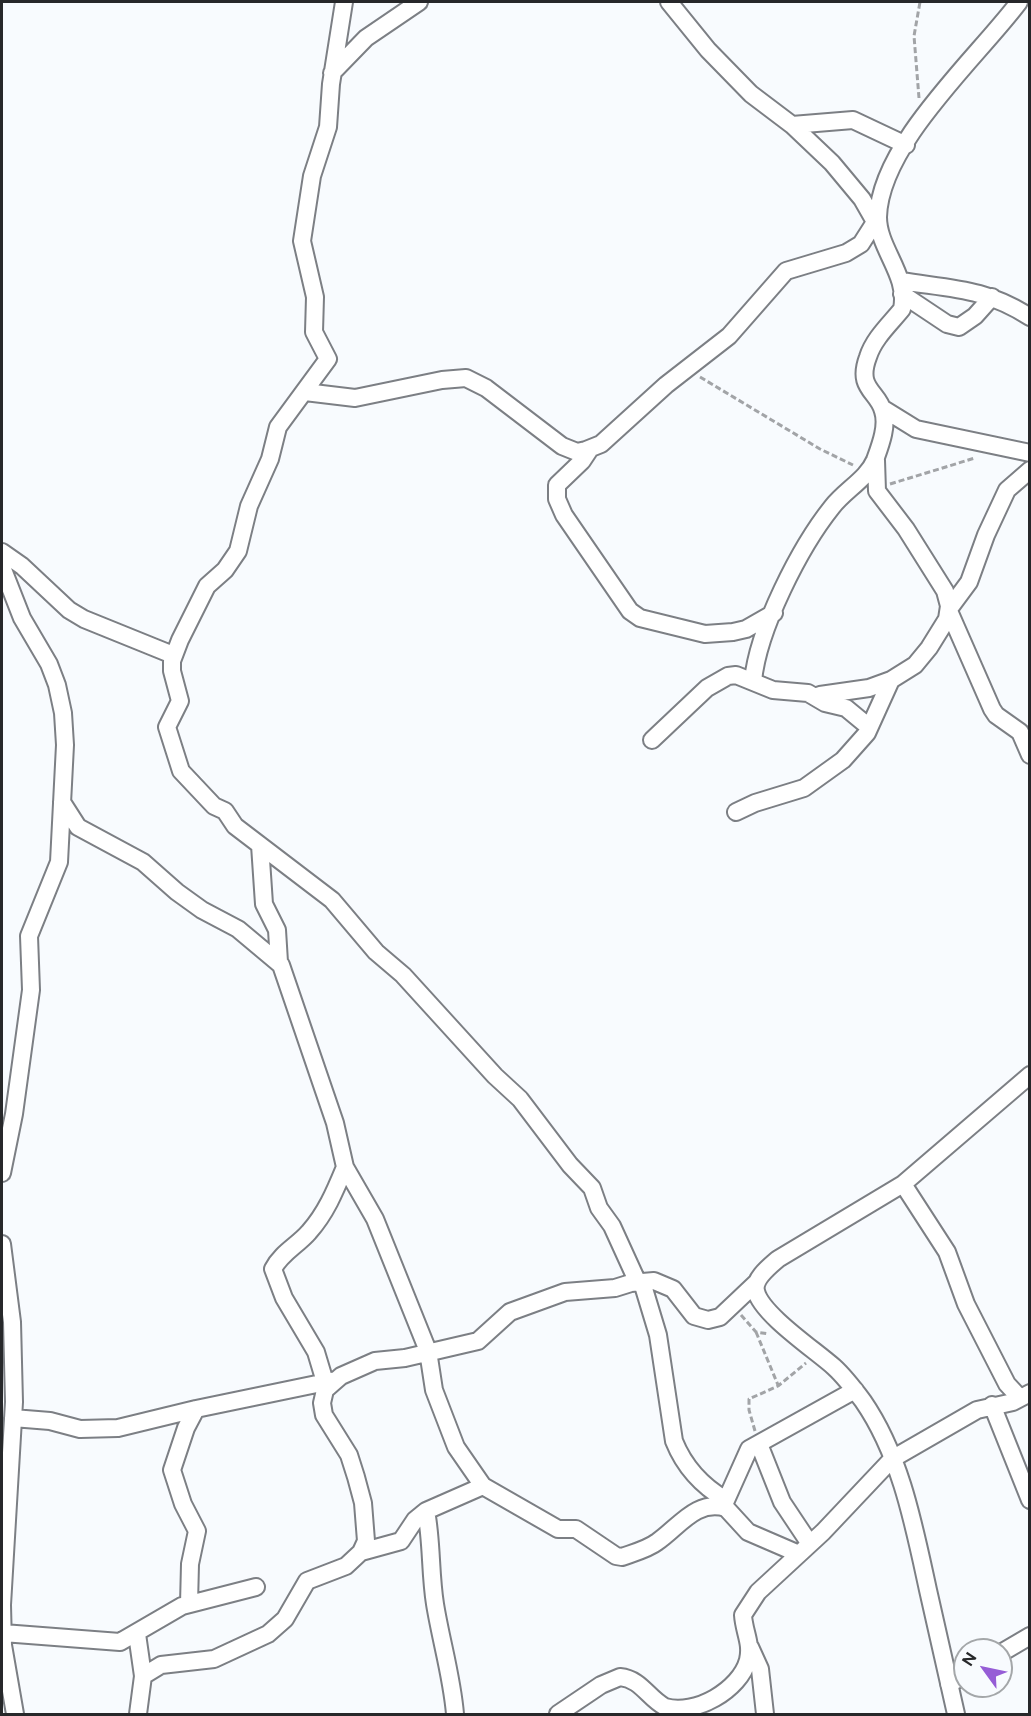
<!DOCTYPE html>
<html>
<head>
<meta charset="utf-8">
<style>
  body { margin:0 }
  #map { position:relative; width:1031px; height:1716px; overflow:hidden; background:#f8fbfe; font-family:Figtree,sans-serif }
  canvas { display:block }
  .frame { position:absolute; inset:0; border:3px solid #27282a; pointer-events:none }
  .north { position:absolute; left:953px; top:1638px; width:60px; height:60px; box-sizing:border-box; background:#f8fbfe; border:2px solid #a4a7a9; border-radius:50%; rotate:303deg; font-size:16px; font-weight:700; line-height:24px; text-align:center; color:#27282a }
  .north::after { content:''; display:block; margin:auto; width:21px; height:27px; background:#965dd6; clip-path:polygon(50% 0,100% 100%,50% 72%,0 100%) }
</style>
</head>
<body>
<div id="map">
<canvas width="1031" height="1716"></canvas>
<div class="frame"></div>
<div class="north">N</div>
</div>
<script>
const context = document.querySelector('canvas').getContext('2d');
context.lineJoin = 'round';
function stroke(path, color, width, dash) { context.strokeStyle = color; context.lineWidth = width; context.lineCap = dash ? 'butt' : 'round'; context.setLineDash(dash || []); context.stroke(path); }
const path = new Path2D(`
  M 919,98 L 914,36 L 920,2
  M 700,377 L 820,449 L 853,465
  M 890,484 L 975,458
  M 741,1315 L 756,1332 L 769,1334
  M 756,1332 L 778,1385
  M 755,1431 L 749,1410 L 749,1399 L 778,1386 L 806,1363`);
const street = new Path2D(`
  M 344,2 L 331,84 L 328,127 L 312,176 L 302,241 L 315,297 L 314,332 L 328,359 L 278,427 L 270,459 L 249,506 L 238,551 L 225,570 L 207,586 L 180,640 L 172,661 L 172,671 L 180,701 L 167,727 L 181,771 L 214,806 L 225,811 L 235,826 L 332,900 L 376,952 L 403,975 L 495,1076 L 520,1099 L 570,1165 L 592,1188 L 599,1208 L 612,1226 L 638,1283
  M 669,2 L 708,50 L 751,94 L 792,125 L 832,163 L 862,199 L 878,227
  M 332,73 L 366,38 L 419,2
  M 792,125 L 853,120 L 906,145
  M 901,281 C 952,289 985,288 1030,317
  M 902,294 L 947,324 L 959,327 L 975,316 L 992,297
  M 305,392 L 355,398 L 442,380 L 466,378 L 486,388 L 562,446 L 577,452 L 586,450 L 601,444 L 666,385 L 729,336 L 786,271 L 846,253 L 861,244 L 875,222
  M 882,408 L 916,429 L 1030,453
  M 590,449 L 582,461 L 557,485 L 557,499 L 564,515 L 630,611 L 640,618 L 705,634 L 733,632 L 746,629 L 774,613
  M 2,552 L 22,566 L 69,610 L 84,619 L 173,655
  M 2,567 L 22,618 L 49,664 L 57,685 L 63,713 L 65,745 L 59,862 L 29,936 L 31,990 L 14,1114 L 2,1173
  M 949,609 L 969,582 L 986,535 L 1007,490 L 1030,470
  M 949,611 L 992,709 L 996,715 L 1020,732 L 1030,755
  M 753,681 C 758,629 800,547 832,507 C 845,490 867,479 875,460 C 880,446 888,426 883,411 C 878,391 856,389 868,357 C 874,338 890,324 902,309 C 909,275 878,249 878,217 C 880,144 977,58 1019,2
  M 820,695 L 869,688 L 891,680
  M 652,740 L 707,688 L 728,676 L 736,675 L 773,690 L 808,693 L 825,703 L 846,708 L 869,727
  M 62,802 L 78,827 L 143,862 L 177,892 L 202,910 L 238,929 L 281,965 L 335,1123 L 345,1167 L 375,1219 L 428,1351 L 434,1390 L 456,1447 L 483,1486 L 558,1529 L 576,1529 L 616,1556 L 622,1557 C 633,1553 648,1549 657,1542 C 679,1527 696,1499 726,1508 L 748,1532 L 799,1554
  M 736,812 L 755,803 L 804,788 L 843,760 L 867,733 L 891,680 L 915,665 L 929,648 L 947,619 L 949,606 L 945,591 L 906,529 L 877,491 L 876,460
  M 260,845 L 264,904 L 277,930 L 279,962
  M 903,1184 L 947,1252 L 966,1304 L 1007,1384 L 1020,1398
  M 2,1244 L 12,1322 L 14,1402 L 2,1605 L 3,1645 L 15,1714
  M 642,1282 L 658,1335 L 674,1441 C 684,1466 702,1486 726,1500
  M 325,1382 L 316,1352 L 284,1298 L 273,1269 C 281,1253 298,1245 309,1232 C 326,1213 335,1191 345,1167
  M 992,1405 L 1030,1500
  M 13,1418 L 50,1421 L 80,1429 L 118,1428 L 196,1409 L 336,1380
  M 759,1444 L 782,1502 L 810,1544
  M 723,1507 L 749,1449 L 855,1390
  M 426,1511 C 432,1542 430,1573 435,1604 C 441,1641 452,1677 455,1714
  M 361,1552 L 401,1541 L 415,1520 L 426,1511 L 483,1486
  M 189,1604 L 190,1564 L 197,1531 L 183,1504 L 172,1470 L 186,1428 L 196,1409
  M 3,1633 L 120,1642 L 182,1606 L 256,1587
  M 137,1634 L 143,1676 L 138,1714
  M 750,1647 L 760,1669 L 765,1714
  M 1001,1653 L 1030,1636
  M 143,1676 L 161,1665 L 214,1659 L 268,1634 L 285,1619 L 307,1581 L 346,1566 L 361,1552 L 366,1541 L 363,1503 L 356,1477 L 349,1455 L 324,1415 L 322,1403 L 325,1390 L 341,1376 L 375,1361 L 405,1358 L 478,1341 L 510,1312 L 565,1292 L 615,1288 L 631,1283 L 654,1281 L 673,1289 L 694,1316 L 708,1320 L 720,1317 L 757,1282
  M 949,1684 L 965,1675
  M 558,1714 L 601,1685 L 620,1677 C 641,1679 648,1698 665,1707 C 695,1716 740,1690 748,1660 C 752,1643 744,1632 743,1615 L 758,1592 L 823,1532 L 892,1459 L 977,1410 L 1013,1402 L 1030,1393
  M 956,1714 C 947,1673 937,1631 928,1590 C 914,1526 901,1456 863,1401 C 854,1389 845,1377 834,1367 C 815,1350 761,1314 756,1291 C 753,1279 770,1266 778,1259 L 903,1184 L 1030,1075`);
stroke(street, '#7c7f84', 20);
stroke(path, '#a2a4a7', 3, [6, 3]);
stroke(street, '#fff', 16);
</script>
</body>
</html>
